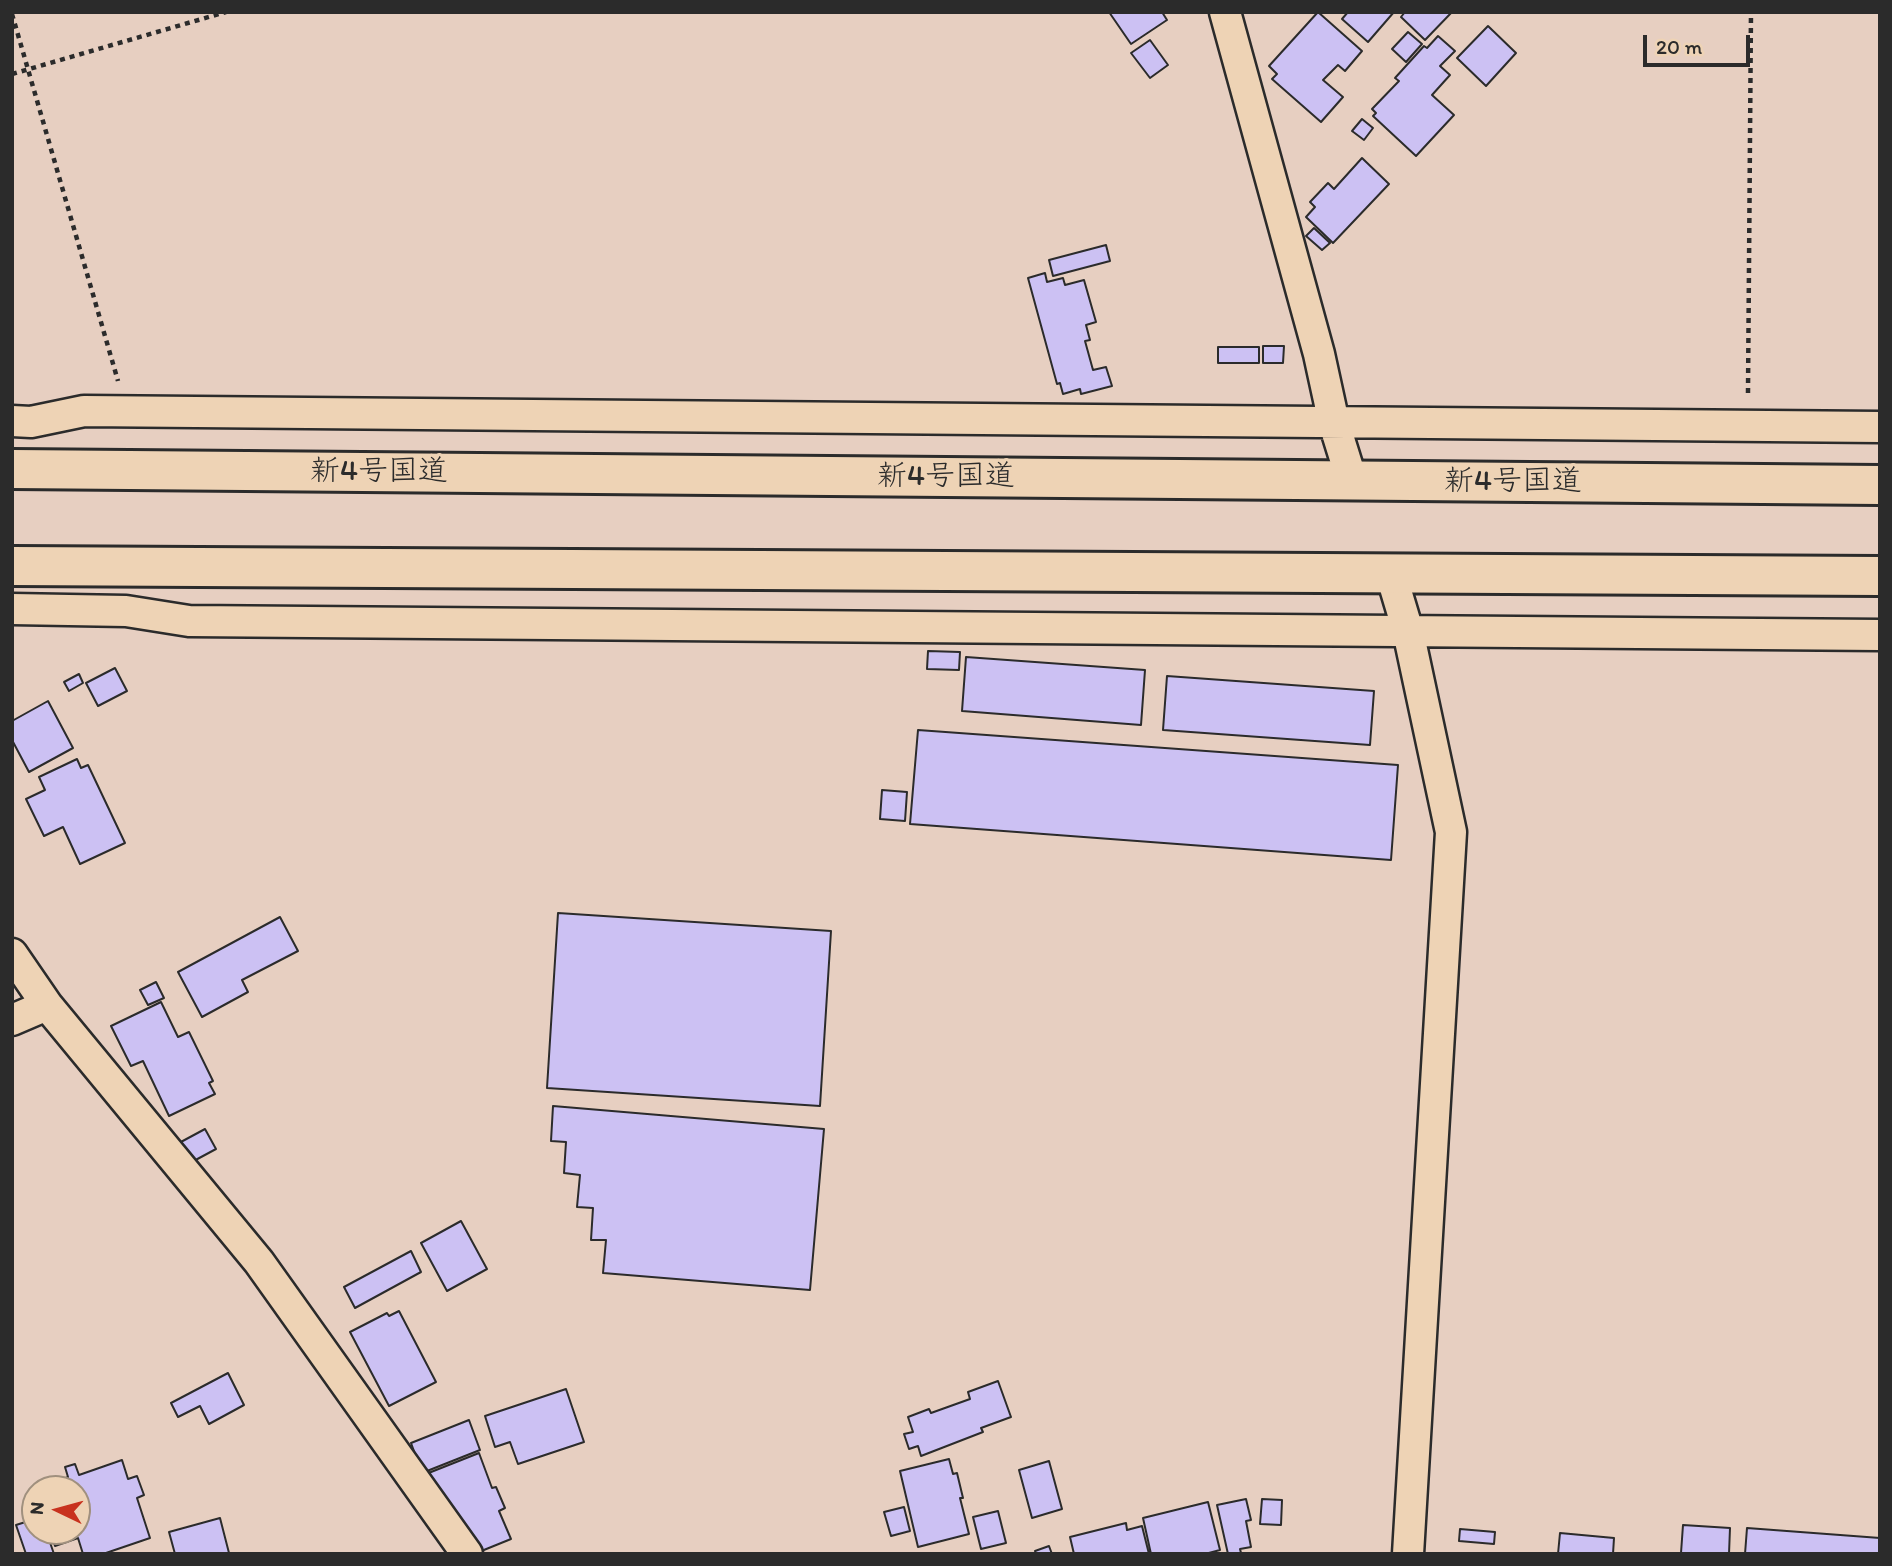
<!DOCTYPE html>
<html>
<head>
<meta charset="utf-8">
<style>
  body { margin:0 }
  #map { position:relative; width:1892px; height:1566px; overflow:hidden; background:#e7cfc1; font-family:Itim,sans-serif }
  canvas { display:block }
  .frame { position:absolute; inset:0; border:14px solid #2b2b2b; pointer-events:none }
  .north { position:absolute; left:21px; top:1475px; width:70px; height:70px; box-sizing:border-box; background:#eed3b5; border:2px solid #a0907e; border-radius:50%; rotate:275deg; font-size:19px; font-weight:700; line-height:28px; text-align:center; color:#2b2b2b }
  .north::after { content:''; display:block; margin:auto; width:24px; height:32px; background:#c8321e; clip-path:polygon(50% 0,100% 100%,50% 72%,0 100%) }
  .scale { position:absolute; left:1643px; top:35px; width:107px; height:32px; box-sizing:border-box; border:4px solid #2b2b2b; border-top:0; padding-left:9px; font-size:21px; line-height:24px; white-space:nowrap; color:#2b2b2b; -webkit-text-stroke:5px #eed3b5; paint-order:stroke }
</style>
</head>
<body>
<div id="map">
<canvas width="1892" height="1566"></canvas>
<div class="frame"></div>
<div class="north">N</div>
<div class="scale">20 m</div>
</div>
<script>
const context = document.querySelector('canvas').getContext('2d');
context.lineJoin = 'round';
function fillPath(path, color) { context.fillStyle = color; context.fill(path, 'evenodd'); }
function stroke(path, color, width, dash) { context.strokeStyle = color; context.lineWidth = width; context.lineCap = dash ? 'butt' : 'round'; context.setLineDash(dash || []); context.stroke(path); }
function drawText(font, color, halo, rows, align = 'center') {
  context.font = font + ' Itim,"Klee One",sans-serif'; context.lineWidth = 6; context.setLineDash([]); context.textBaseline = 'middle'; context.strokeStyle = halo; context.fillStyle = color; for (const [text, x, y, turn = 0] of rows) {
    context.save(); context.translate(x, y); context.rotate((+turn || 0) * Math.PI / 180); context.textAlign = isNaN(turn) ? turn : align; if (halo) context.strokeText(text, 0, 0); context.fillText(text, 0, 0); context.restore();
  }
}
const building = new Path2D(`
  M 1109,12 L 1162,12 L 1167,20 L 1131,44 Z
  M 1318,12 L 1362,51 L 1345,71 L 1338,65 L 1323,80 L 1343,97 L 1321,122 L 1272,79 L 1277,74 L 1269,66 Z
  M 1348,12 L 1394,12 L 1368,42 L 1342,19 Z
  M 1405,12 L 1452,12 L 1425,40 L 1401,17 Z
  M 1488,26 L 1516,53 L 1486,86 L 1457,58 Z
  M 1408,32 L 1422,44 L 1406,62 L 1392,49 Z
  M 1438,36 L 1455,51 L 1440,66 L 1450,75 L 1432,95 L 1454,115 L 1416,156 L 1373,116 L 1376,113 L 1372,109 L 1399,81 L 1395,78 L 1424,46 L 1427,48 Z
  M 1150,40 L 1168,65 L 1150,78 L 1131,53 Z
  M 1362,119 L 1373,128 L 1364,140 L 1352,131 Z
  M 1362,158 L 1389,184 L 1333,243 L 1306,217 L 1315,207 L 1310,202 L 1328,183 L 1334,189 Z
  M 1314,228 L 1330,243 L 1322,250 L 1306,236 Z
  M 1106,245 L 1110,261 L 1053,276 L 1049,260 Z
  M 1045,273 L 1047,282 L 1063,278 L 1065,285 L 1084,280 L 1096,322 L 1086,325 L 1090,340 L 1085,341 L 1093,370 L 1106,367 L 1112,386 L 1081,394 L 1080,389 L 1063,394 L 1060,383 L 1057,384 L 1028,278 Z
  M 1263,346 L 1284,346 L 1283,363 L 1263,363 Z
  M 1218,347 L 1259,347 L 1259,363 L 1218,363 Z
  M 928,651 L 960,652 L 959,670 L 927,669 Z
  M 966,657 L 1145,670 L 1141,725 L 962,711 Z
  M 115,668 L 127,691 L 98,706 L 86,683 Z
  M 79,674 L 83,683 L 69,691 L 64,682 Z
  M 1167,676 L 1374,691 L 1370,745 L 1163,730 Z
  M 48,701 L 73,748 L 29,772 L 12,740 L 12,721 Z
  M 918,730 L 1398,765 L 1391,860 L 910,824 Z
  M 77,759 L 81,768 L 88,765 L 125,843 L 80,864 L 63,827 L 44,836 L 26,799 L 45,790 L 39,777 Z
  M 882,790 L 907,792 L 905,821 L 880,819 Z
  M 558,913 L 831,931 L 820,1106 L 547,1088 Z
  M 280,917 L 298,951 L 242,980 L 248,992 L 202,1017 L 178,972 Z
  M 156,982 L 164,998 L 148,1005 L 140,990 Z
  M 161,1002 L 178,1037 L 189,1032 L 213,1081 L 209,1083 L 215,1094 L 169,1116 L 143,1061 L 131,1066 L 111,1026 Z
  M 553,1106 L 824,1129 L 810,1290 L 603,1273 L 606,1240 L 591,1240 L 593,1208 L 577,1207 L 580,1175 L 564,1173 L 566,1142 L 551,1141 Z
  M 205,1129 L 216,1149 L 190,1163 L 179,1143 Z
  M 461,1221 L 487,1269 L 447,1291 L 421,1243 Z
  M 411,1251 L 421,1272 L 355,1308 L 344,1287 Z
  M 399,1311 L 436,1382 L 389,1406 L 350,1332 L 387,1313 L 389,1316 Z
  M 228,1373 L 244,1405 L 209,1424 L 200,1406 L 178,1417 L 171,1403 Z
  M 998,1381 L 1011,1417 L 981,1428 L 983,1432 L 921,1456 L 918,1446 L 909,1449 L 904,1434 L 913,1432 L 908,1417 L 929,1409 L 931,1413 L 970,1399 L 968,1392 Z
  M 566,1389 L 584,1442 L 518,1464 L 510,1442 L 495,1447 L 485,1416 Z
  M 469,1420 L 480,1450 L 422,1473 L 411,1443 Z
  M 479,1453 L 492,1488 L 496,1487 L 505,1508 L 499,1511 L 511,1539 L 474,1554 L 426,1474 Z
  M 949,1459 L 953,1474 L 957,1473 L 963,1498 L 960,1498 L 969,1534 L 918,1547 L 900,1471 Z
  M 122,1460 L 128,1479 L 137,1476 L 144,1495 L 137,1498 L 150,1538 L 103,1554 L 83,1554 L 78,1538 L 55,1546 L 52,1537 L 69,1531 L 77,1531 L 77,1528 L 80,1527 L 77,1517 L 77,1489 L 67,1489 L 64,1479 L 68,1477 L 65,1467 L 75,1464 L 79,1475 Z
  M 1049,1461 L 1062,1509 L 1032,1518 L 1019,1470 Z
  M 1246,1499 L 1251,1520 L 1246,1521 L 1251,1547 L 1240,1549 L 1241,1553 L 1228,1554 L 1217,1505 Z
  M 1262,1499 L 1282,1500 L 1281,1525 L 1260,1524 Z
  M 1208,1502 L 1220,1550 L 1205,1554 L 1151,1554 L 1143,1518 Z
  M 904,1507 L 910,1531 L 891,1536 L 884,1512 Z
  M 998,1511 L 1006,1543 L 981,1549 L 973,1517 Z
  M 220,1518 L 229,1553 L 175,1554 L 169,1532 Z
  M 35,1519 L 35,1531 L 46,1531 L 54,1554 L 26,1554 L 16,1525 Z
  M 1126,1523 L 1127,1530 L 1142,1526 L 1149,1554 L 1074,1554 L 1070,1537 Z
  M 1683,1525 L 1730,1528 L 1729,1554 L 1681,1553 Z
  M 1747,1528 L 1880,1538 L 1880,1554 L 1745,1554 Z
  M 1460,1529 L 1495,1532 L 1494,1544 L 1459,1541 Z
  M 1560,1533 L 1614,1538 L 1613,1554 L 1558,1554 Z
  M 1049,1546 L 1052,1554 L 1036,1554 L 1035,1551 Z`);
const path = new Path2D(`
  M 12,14 L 118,381
  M 12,74 L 226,12
  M 1748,393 L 1751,12`);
const minor = new Path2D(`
  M 1225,12 L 1319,354 L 1334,423 L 1352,481
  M 12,421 L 31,422 L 84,411 L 1880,427
  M 1391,574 L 1408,631 L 1451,832 L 1408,1554
  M 12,609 L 126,611 L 189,621 L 1880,635
  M 12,954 L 47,1005 L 259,1262 L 467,1554
  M 12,1020 L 47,1005`);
const trunk = new Path2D(`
  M 12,469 L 1880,485
  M 12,566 L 1880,576`);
const streetNames = [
  ["新4号国道",379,472],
  ["新4号国道",946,477],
  ["新4号国道",1513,482]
];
fillPath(building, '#ccc1f3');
stroke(building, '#2b2b2b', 2);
stroke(minor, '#2b2b2b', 35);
stroke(trunk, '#2b2b2b', 44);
stroke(path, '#2b2b2b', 4.5, [5, 5]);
stroke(minor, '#eed3b5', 30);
stroke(trunk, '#eed3b5', 38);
drawText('30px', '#2b2b2b', '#eed3b5', streetNames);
</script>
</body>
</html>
